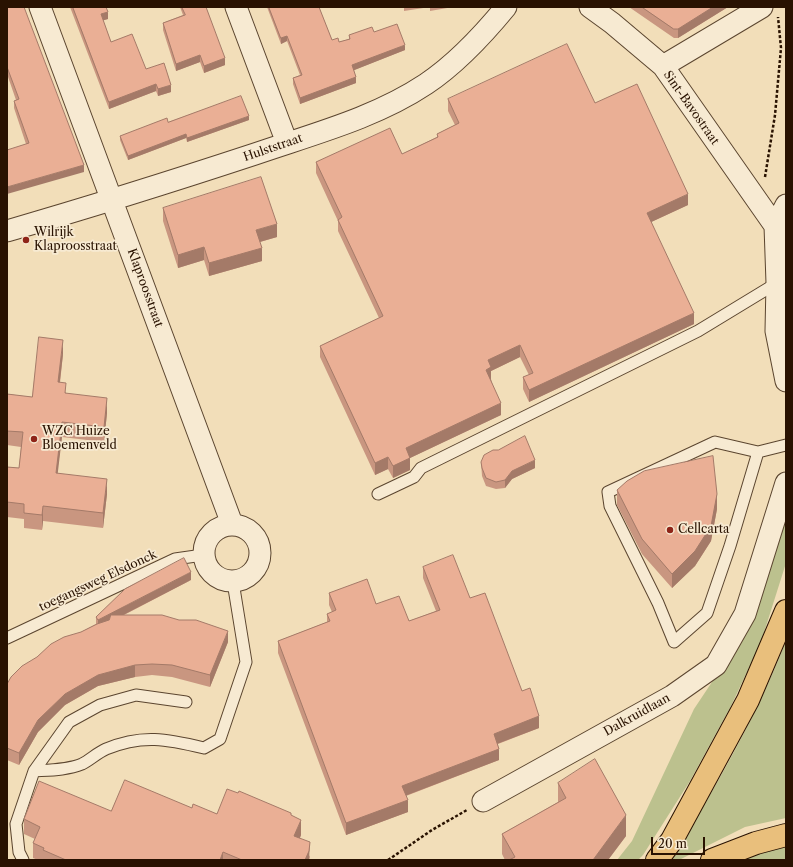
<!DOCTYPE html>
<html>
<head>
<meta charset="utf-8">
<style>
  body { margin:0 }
  #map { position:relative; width:793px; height:867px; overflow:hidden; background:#f2deb9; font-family:"Libre Caslon Text",serif }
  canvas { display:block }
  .frame { position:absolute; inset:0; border:8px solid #291201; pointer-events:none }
  .scale { position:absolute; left:651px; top:837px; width:54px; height:18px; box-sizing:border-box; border:2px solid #291201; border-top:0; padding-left:5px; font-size:12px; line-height:14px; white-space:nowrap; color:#291201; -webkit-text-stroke:3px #f7ead2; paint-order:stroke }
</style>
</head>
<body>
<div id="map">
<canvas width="793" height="867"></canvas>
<div class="frame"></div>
<div class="scale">20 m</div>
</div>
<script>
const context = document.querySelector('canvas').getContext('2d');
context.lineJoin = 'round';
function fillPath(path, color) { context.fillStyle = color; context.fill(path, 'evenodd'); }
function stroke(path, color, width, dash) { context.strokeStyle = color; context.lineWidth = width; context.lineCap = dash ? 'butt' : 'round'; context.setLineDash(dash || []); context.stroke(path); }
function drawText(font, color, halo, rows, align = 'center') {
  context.font = font + ' "Libre Caslon Text",serif'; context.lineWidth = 3.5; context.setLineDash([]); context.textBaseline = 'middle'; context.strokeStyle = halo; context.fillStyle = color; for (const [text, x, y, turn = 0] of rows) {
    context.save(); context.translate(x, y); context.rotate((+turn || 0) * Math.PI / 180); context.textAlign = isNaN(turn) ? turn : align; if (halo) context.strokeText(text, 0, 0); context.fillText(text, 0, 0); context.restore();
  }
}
const green = new Path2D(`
  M 786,508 L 786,563 L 761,642 L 731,706 L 690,781 L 643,855 L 638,860 L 617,860 L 632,841 L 694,709 L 726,661 Z
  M 786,641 L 786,818 L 745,827 L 679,860 L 672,860 C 714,789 756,718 786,641 Z
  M 786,847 L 786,860 L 738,860 L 768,848 Z`);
const path = new Path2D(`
  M 765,177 L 775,115 L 781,48 L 778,17
  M 388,860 L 432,830 L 467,810`);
const lane = new Path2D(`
  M 758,452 L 730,546 L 707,613 L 674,642 L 658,603 L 610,506 L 608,492 L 715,442 L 758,452 L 786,445
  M 378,494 L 414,477 L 421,468 L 698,331 L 777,283
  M 7,638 L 175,559 L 203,555
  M 34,771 L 69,722 L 100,705 L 136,695 L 186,702
  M 23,860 L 19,852 L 16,824 L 34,771 C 50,770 67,770 82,764 C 90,760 97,753 106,749 C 142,734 167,739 204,748 L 220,739 L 246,662 L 233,582`);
const street = new Path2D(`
  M 40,7 L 232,524
  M 236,7 L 287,143
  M 590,7 L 612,23 L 663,66 L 775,226
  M 663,66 L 762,7
  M 786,205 L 775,226 L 777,283 L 776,331 L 786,381
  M 7,231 C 90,207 173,181 255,154 C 313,134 375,118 426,84 C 456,64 483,35 506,7
  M204 553a28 28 0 1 1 56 0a28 28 0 1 1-56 0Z
  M 483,801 L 672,696 L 716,665 L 745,614 L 786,483`);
const highway = new Path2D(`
  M 657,860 L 672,840 L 748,700 L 786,611
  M 712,860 L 756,843 L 786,835`);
const wall = new Path2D(`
  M 7,7 L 84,172 L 26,144 L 14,108 L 14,101 L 16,100 L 7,74 Z
  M 70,7 L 106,7 L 108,19 L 103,20 L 111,42 L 146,69 L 171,92 L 158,96 L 156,91 L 109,109 Z
  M 180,7 L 206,7 L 225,65 L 204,73 L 200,62 L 176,71 L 163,30 L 163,23 L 183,15 Z
  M 267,7 L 319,7 L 332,40 L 339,42 L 349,39 L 349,35 L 374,32 L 405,50 L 354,70 L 356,83 L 300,104 L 293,84 L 293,78 L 300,75 L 287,41 L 281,44 Z
  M 404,7 L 453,7 L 430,11 L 430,7 L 404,11 Z
  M 629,7 L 728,7 L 678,38 L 674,38 Z
  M 448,99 L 595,103 L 688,205 L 651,222 L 694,324 L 529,402 L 523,389 L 523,377 L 529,375 L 520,357 L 491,371 L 491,379 L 501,415 L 410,458 L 410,470 L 393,478 L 388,469 L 375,475 L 320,357 L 320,346 L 379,318 L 338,231 L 338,221 L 316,173 L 316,162 L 402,154 L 437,137 L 437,134 L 455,125 L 448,111 Z
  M 249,120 L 187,142 L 186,138 L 128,160 L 120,140 L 120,136 L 168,122 Z
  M 163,208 L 277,237 L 260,242 L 262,261 L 209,276 L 204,260 L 178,268 L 163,221 Z
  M 63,354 L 60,383 L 66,393 L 107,413 L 104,442 L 62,437 L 57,473 L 107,494 L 103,528 L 43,521 L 42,530 L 24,528 L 24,519 L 7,517 L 7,467 L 19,468 L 21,447 L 7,445 L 7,394 L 32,397 Z
  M 481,462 L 535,468 L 512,479 L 505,488 L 496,489 L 486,486 L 482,476 Z
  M 617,490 L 717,509 L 711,541 L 695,566 L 672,588 L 642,554 L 617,505 Z
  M 423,567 L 470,598 L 522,691 L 539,728 L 498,744 L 499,760 L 406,796 L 408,812 L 346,835 L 278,653 L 278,641 L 327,622 L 327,614 L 332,612 L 329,605 L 329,593 L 376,604 L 409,621 L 436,611 L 423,578 Z
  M 191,580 L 124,615 L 228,642 L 210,687 L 172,677 L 152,675 L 135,677 L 98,686 L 65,705 L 38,732 L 19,765 L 7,760 L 7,684 L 81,632 L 96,624 L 96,617 Z
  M 558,783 L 626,836 L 608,860 L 505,860 L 502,854 L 502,834 L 558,802 Z
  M 192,808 L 217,814 L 291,816 L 301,835 L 300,838 L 310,857 L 309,860 L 38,860 L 33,858 L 33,843 L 35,839 L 24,834 L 24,819 L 111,811 Z`);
const shadedWall = new Path2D(`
  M 713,7 L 728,7 L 678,38 L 678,29 Z
  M 108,12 L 108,19 L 101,21 L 101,14 Z
  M 287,36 L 287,41 L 281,44 L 281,38 Z
  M 405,45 L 405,50 L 352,71 L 352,65 Z
  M 200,55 L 200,62 L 176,71 L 176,64 Z
  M 225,58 L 225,65 L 204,73 L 204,66 Z
  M 356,77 L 356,83 L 300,104 L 300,98 Z
  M 156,84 L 156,91 L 109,109 L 109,102 Z
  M 171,85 L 171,92 L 158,96 L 158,89 Z
  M 249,116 L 249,120 L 187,142 L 187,138 Z
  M 186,134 L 186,138 L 128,160 L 128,156 Z
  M 84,165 L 84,172 L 7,194 L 7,187 Z
  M 688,194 L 688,205 L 647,224 L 647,213 Z
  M 277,224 L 277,237 L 256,243 L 256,230 Z
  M 204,247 L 204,260 L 178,268 L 178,255 Z
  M 262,248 L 262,261 L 209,276 L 209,263 Z
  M 694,313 L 694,324 L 529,402 L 529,390 Z
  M 63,340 L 63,354 L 58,397 L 58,382 Z
  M 520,345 L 520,357 L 491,371 L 491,379 L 486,381 L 486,370 L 488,360 Z
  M 107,398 L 107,413 L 104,442 L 104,427 Z
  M 501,403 L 501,415 L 410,458 L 410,470 L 393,478 L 393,466 L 406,448 Z
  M 62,422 L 62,437 L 56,488 L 56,473 Z
  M 388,457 L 388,469 L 375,475 L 375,463 Z
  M 535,460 L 535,468 L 512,479 L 505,488 L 505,480 L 512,471 Z
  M 107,479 L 107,494 L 103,528 L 103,513 Z
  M 717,494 L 717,509 L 711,541 L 695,566 L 672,588 L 672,574 Z
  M 43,506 L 43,521 L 42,530 L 42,515 Z
  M 191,572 L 191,580 L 98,628 L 98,620 Z
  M 228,631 L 228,642 L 210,687 L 210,675 Z
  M 135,665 L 135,677 L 98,686 L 65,705 L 38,732 L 19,765 L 19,753 L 38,720 L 65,694 L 98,675 Z
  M 539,716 L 539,728 L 494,745 L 494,734 Z
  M 499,749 L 499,760 L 402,797 L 402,786 Z
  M 408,800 L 408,812 L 346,835 L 346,823 Z
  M 626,815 L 626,836 L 608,860 L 593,860 Z
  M 301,820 L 301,835 L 294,851 L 294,836 Z
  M 310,842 L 309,860 L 305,860 Z
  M 223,852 L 223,860 L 220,860 Z`);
const building = new Path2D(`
  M 7,7 L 24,7 L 84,165 L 7,187 L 7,150 L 29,143 L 14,101 L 19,99 L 7,67 Z
  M 73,7 L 106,7 L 108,12 L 101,14 L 111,42 L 132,34 L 146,69 L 164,63 L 171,85 L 158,89 L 156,84 L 109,102 Z
  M 182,7 L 206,7 L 225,58 L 204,66 L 200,55 L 176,64 L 163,23 L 185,15 Z
  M 269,7 L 319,7 L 332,40 L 338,38 L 339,42 L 350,39 L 349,35 L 372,27 L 374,32 L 397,24 L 405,45 L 352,65 L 356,77 L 300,98 L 293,78 L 302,75 L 287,36 L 281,38 Z
  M 642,7 L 713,7 L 678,29 L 674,29 Z
  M 567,44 L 595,103 L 637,84 L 688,194 L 647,213 L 694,313 L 529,390 L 523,377 L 533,373 L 520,345 L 488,360 L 491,367 L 486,370 L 501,403 L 406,448 L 410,458 L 393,466 L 388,457 L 375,463 L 320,346 L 383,316 L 338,220 L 342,217 L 316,162 L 390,128 L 402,154 L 438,137 L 437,134 L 459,123 L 448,99 Z
  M 241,96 L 249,116 L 187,138 L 186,134 L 128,156 L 120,136 L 167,118 L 168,122 Z
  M 261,177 L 277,224 L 256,230 L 262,248 L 209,263 L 204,247 L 178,255 L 163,208 Z
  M 39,337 L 63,340 L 58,382 L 66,383 L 65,393 L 107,398 L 104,427 L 62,422 L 56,473 L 107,479 L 103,513 L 43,506 L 42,515 L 24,513 L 24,504 L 7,502 L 7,467 L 19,468 L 23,432 L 7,431 L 7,394 L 32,397 Z
  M 525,436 L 535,460 L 512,471 L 505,480 L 496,482 L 486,478 L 482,468 L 481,462 L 484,455 L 493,450 L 498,450 Z
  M 713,456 L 717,494 L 711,526 L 695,551 L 672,574 L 642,539 L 617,490 L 627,481 L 644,471 Z
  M 453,555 L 470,598 L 485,593 L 522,691 L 530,688 L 539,716 L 494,734 L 499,749 L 402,786 L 408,800 L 346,823 L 278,641 L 330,621 L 327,614 L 336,610 L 329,593 L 367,579 L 376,604 L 399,596 L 409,621 L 440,610 L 423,567 Z
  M 184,558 L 191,572 L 98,620 L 96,617 L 125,589 Z
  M 111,615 L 162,615 L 179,620 L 196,620 L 228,631 L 210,675 L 172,665 L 152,664 L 135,665 L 98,675 L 65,694 L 38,720 L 19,753 L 7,748 L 7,684 L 11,677 L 22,666 L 37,657 L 51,644 L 64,637 L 81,632 L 97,624 L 109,620 Z
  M 595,759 L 626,815 L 593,860 L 509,860 L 515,857 L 502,834 L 566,798 L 558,783 Z
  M 125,780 L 192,808 L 193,804 L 217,814 L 227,789 L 238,793 L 239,791 L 291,813 L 291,815 L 301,820 L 294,836 L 310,842 L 309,851 L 305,860 L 242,860 L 223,852 L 220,860 L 66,860 L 43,850 L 44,848 L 33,843 L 40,827 L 24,819 L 39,781 L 111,811 Z`);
const markers = [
  [26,240,4,"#8f2418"],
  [34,439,4,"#8f2418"],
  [670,530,4,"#8f2418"]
];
const streetNames = [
  ["Sint-Bavostraat",691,108,55],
  ["Hulststraat",273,148,-19],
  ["Klaproosstraat",145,288,70],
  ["toegangsweg Elsdonck",98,581,-25],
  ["Dalkruidlaan",637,715,-29]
];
const poiNames = [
  ["Wilrijk",34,233],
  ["Klaproosstraat",34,247],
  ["WZC Huize",42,432],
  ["Bloemenveld",42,446],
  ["Cellcarta",678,530]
];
fillPath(green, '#bcc18e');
stroke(lane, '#5b452f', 13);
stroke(street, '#5b452f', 23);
stroke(highway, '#291201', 24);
stroke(path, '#291201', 2.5, [3, 2]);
stroke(lane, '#f7ead2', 11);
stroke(street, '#f7ead2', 21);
stroke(highway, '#e9bf7c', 22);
fillPath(wall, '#c99680');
fillPath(shadedWall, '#a47a68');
fillPath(building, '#eaaf95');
stroke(building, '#a47a68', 1);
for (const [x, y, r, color] of markers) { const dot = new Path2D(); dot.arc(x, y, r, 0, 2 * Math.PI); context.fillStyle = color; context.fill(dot); stroke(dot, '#f7ead2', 1.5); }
drawText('12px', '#291201', '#f7ead2', streetNames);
drawText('12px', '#291201', '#f7ead2', poiNames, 'left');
</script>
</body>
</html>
